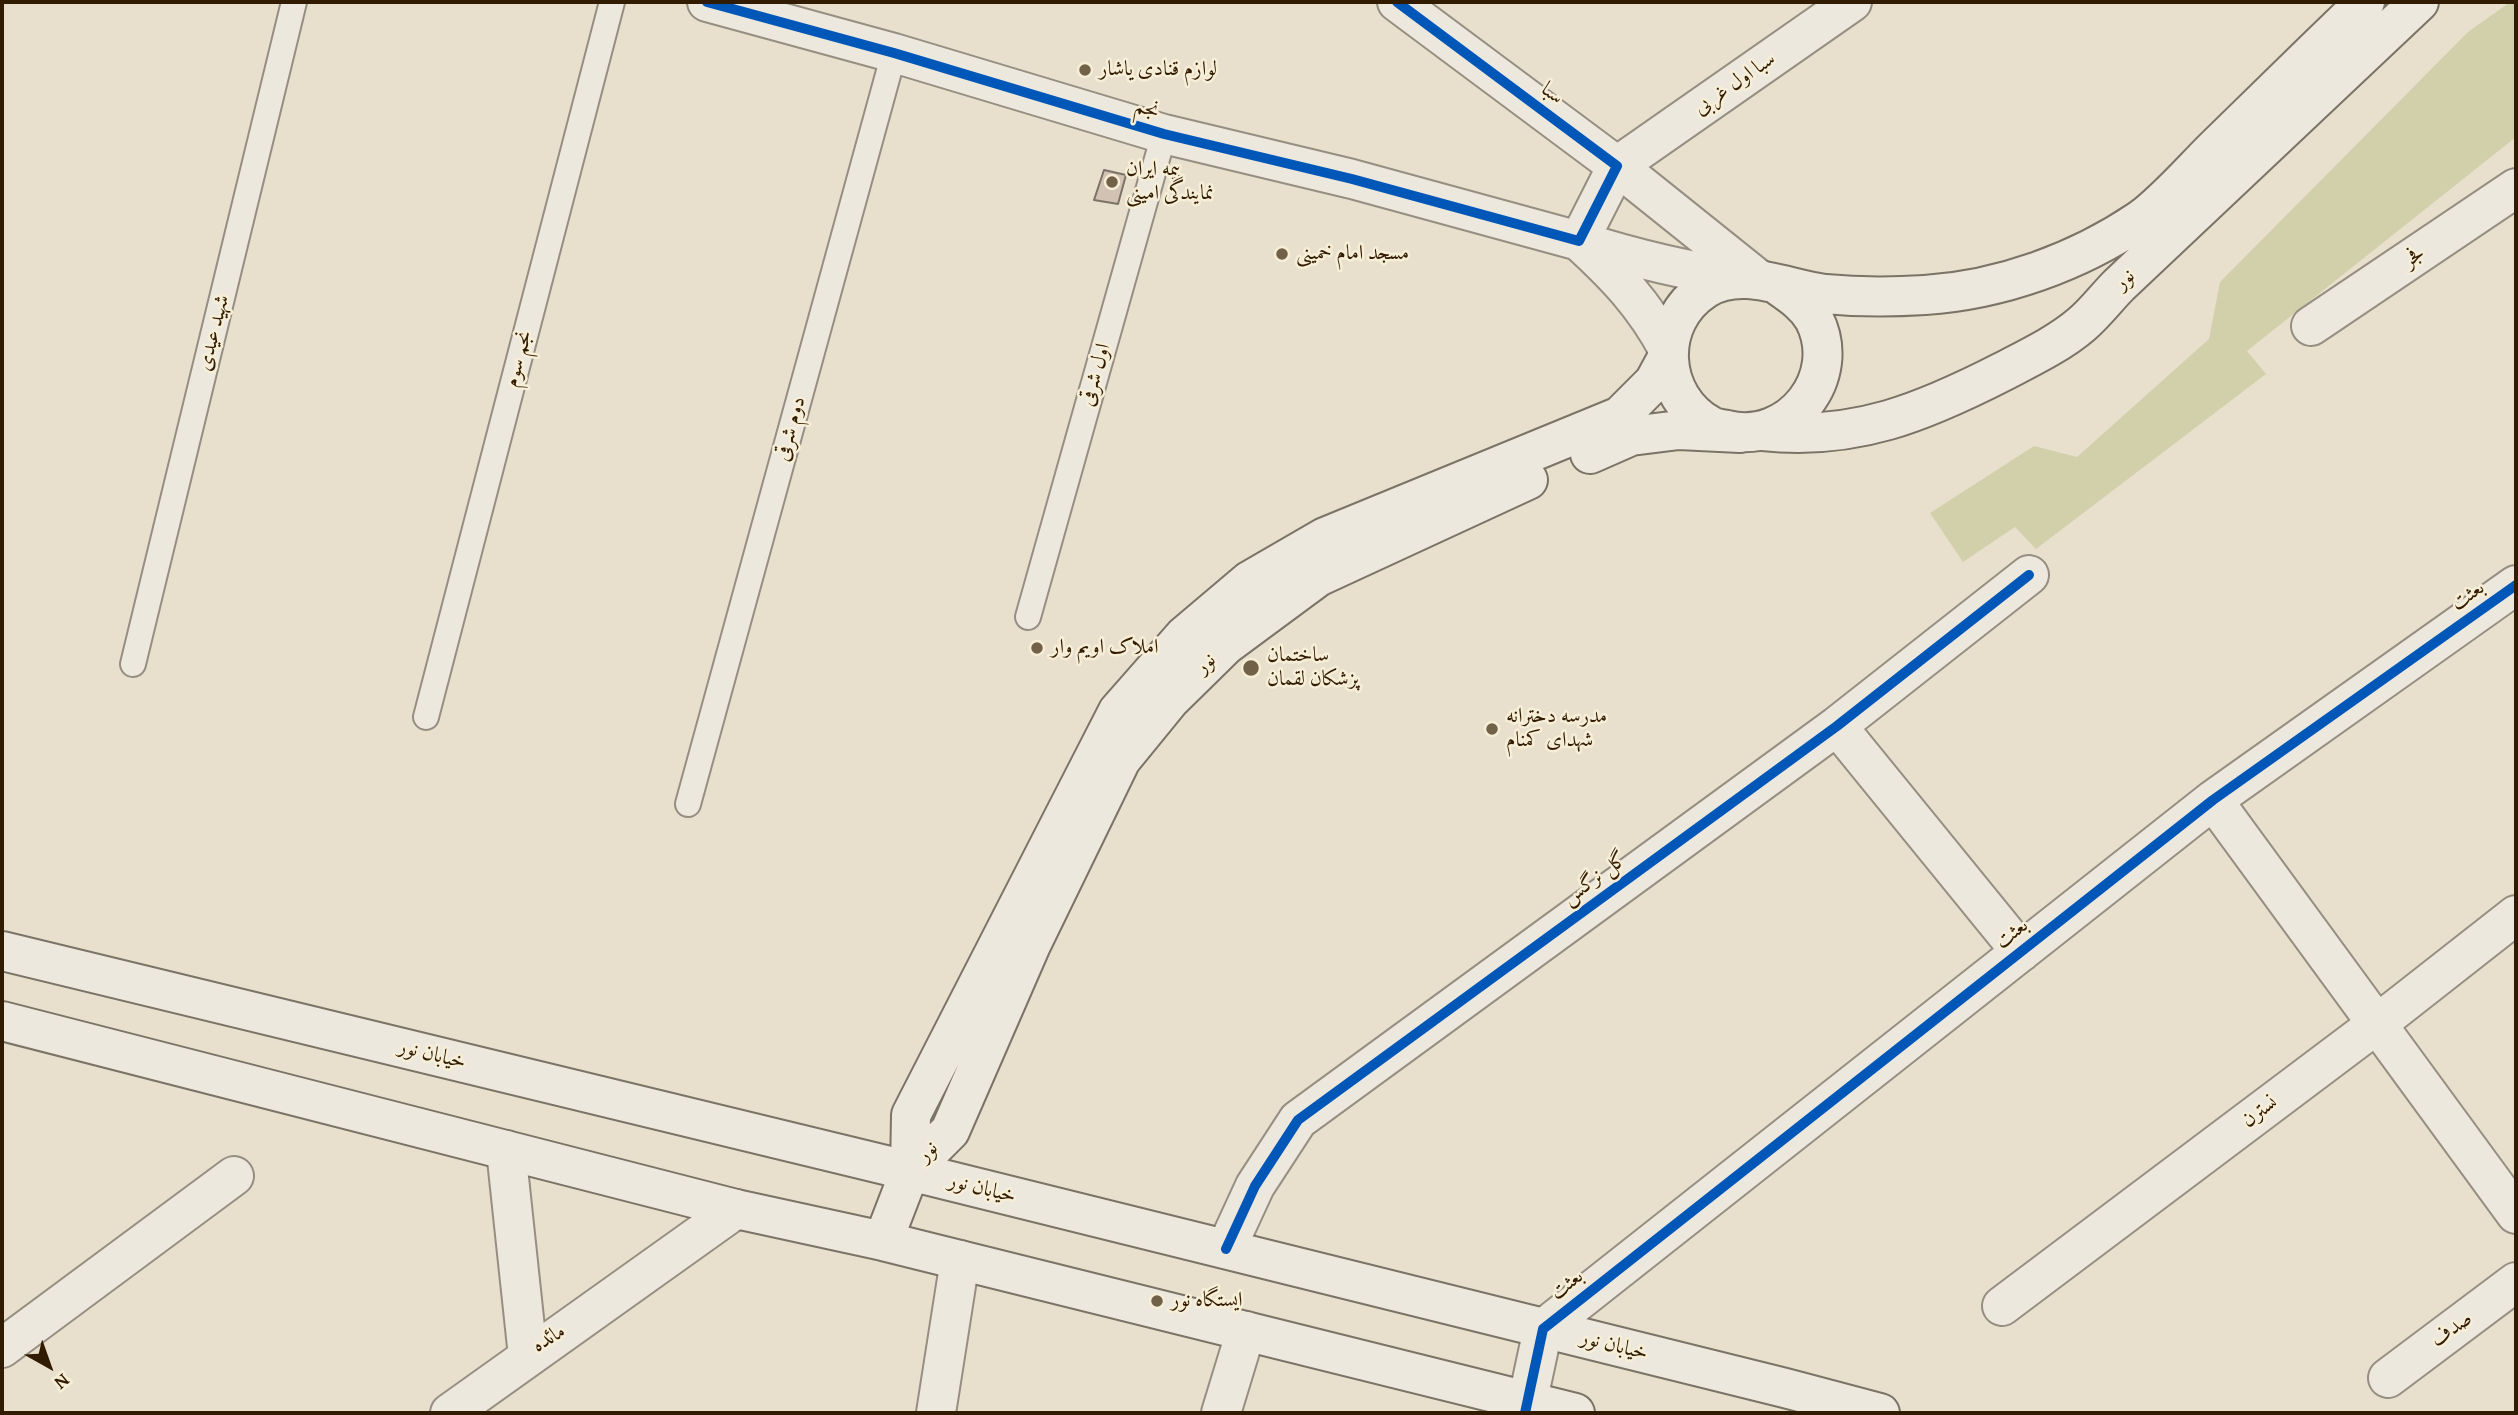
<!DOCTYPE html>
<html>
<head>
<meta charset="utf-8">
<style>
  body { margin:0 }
  #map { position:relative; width:2518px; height:1415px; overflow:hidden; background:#e8e0cd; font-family:"Gentium Book Plus",serif }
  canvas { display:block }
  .frame { position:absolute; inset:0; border:4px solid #311c02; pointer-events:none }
  .north { position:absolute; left:14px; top:1331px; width:70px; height:70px; -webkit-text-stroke:5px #f7eed7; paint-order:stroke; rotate:140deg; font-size:19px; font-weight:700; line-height:28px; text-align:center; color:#311c02 }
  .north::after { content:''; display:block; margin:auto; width:24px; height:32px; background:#311c02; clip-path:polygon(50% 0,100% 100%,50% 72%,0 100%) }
</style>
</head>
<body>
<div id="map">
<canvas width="2518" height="1415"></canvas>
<div class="frame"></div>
<div class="north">N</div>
</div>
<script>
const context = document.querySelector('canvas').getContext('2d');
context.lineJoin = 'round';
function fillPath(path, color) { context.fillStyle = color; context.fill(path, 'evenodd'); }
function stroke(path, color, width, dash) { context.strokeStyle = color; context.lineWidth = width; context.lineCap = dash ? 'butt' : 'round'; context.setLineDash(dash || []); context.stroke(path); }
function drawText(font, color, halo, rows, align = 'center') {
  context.font = font + ' "Gentium Book Plus",Amiri,serif'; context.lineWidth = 5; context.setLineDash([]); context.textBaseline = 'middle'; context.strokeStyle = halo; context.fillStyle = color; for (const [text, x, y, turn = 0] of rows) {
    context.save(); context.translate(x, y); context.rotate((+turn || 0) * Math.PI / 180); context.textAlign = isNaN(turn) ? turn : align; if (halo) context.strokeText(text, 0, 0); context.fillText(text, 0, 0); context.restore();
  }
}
const green = new Path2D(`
  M 2510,2 L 2516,2 L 2516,137 L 2247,351 L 2266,374 L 2036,549 L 2015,527 L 1963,562 L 1930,513 L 2034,446 L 2077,457 L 2209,339 L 2220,282 L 2468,32 Z`);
const building = new Path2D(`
  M 1104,170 L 1126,175 L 1118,204 L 1094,200 Z`);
const service = new Path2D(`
  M 1028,617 L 1164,134
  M 133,664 L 294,2
  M 426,717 L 612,2
  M 688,804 L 894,53`);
const minor = new Path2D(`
  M 1397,2 L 1617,166 L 1579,241
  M 1758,279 L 1617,166 L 1852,2
  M 2311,326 L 2516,188
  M 1837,726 L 2021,952
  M 2213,800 L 2516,1214
  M 1226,1249 L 1255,1186 L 1298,1120 L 1837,726 L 2029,575
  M 2002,1306 L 2377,1024 L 2516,915
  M 1543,1329 L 2213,800 L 2516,585
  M 2,1348 L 234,1176
  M 2388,1378 L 2516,1282
  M 936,1413 L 960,1260
  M 1221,1413 L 1246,1331`);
const tertiary = new Path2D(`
  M 707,2 L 894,53 L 1164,134 L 1352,179 L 1579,241
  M 1668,349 C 1644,304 1616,275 1579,241 C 1633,258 1686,271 1742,279
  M 506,1150 L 528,1356
  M 450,1413 L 736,1209
  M 1525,1413 L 1543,1329`);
const secondary = new Path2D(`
  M 1780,287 C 1793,296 1806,305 1814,319 C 1844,377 1790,445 1727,430 C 1722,429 1715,428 1711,426 C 1658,397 1654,322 1705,289 C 1741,266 1786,289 1825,294 C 1857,297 1893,297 1925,295 C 2001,290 2078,262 2140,220 C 2163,204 2192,171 2213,150 C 2263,101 2314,51 2365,2
  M 1763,431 C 1855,441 1924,412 2004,371 C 2031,357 2060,343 2082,324 C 2096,312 2107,297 2119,285 L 2419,2
  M 1590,454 L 1631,436 L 1679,430 L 1740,433
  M 2,951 L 910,1171 L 1785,1388 L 1880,1413
  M 2,1021 L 736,1209 L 883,1241 L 1575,1413
  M 910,1171 L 950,1131 L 1031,945 L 1121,760 L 1170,700 L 1226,645 L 1318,577 L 1528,480
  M 883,1241 L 910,1171 L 911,1115 L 1118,711 L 1184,636 L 1249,581 L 1325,537 L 1620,416 L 1654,382 L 1667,358`);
const cycleway = new Path2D(`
  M 707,2 L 894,53 L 1164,134 L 1352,179 L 1579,241 L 1617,166 L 1397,2
  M 1226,1249 L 1255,1186 L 1298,1120 L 1837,726 L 2029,575
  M 1525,1413 L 1543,1329 L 2213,800 L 2516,585`);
const markers = [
  [1085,70,7,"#716149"],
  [1112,182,7,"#716149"],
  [1282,254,7,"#716149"],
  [1037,648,7,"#716149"],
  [1251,668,9,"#716149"],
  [1492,729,7,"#716149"],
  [1157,1301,7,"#716149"]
];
const poiNames = [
  ["لوازم قنادی یاشار",1099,70],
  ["بیمه ایران",1126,170],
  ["نمایندگی امینی",1126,194],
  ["مسجد امام خمینی",1296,254],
  ["املاک اویم وار",1051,648],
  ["ساختمان",1267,656],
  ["پزشکان لقمان",1267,680],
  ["مدرسه دخترانه",1506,717],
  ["شهدای کمنام",1506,741],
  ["ایستگاه نور",1171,1301]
];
const streetNames = [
  ["سبا اول غربی",1735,84,-35],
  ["سبا",1552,94,37],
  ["نجم",1147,109,17],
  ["فجر",2414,257,-34],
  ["نور",2125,280,-44],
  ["شهید عیدی",214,333,-76],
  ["نجم سوم",519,359,-75],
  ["اول شرقی",1096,375,-74],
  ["دوم شرقی",791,429,-75],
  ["بعثت",2468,596,-35],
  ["نور",1206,664,-44],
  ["گل نرگس",1595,879,-36],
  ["بعثت",2012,934,-38],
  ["خیابان نور",432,1055,14],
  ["نسترن",2260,1112,-37],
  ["نور",928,1152,-45],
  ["خیابان نور",982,1189,14],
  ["بعثت",1567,1285,-38],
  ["صدف",2452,1330,-37],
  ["مائده",549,1339,-31],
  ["خیابان نور",1614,1346,14]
];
fillPath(green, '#d2d0ab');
fillPath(building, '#d2c2b4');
stroke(building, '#7b7366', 2);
stroke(service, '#968e81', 28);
stroke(minor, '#968e81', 42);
stroke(tertiary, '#968e81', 42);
stroke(secondary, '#7b7366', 42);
stroke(service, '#ece8de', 24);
stroke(minor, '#ece8de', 38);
stroke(tertiary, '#ece8de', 38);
stroke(secondary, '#ece8de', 38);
stroke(cycleway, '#0057b8', 10);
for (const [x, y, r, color] of markers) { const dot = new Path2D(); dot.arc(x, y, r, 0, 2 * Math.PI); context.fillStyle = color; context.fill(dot); stroke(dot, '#f7eed7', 2.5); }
drawText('21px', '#311c02', '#f7eed7', poiNames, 'left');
drawText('21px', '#311c02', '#f7eed7', streetNames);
</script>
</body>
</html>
